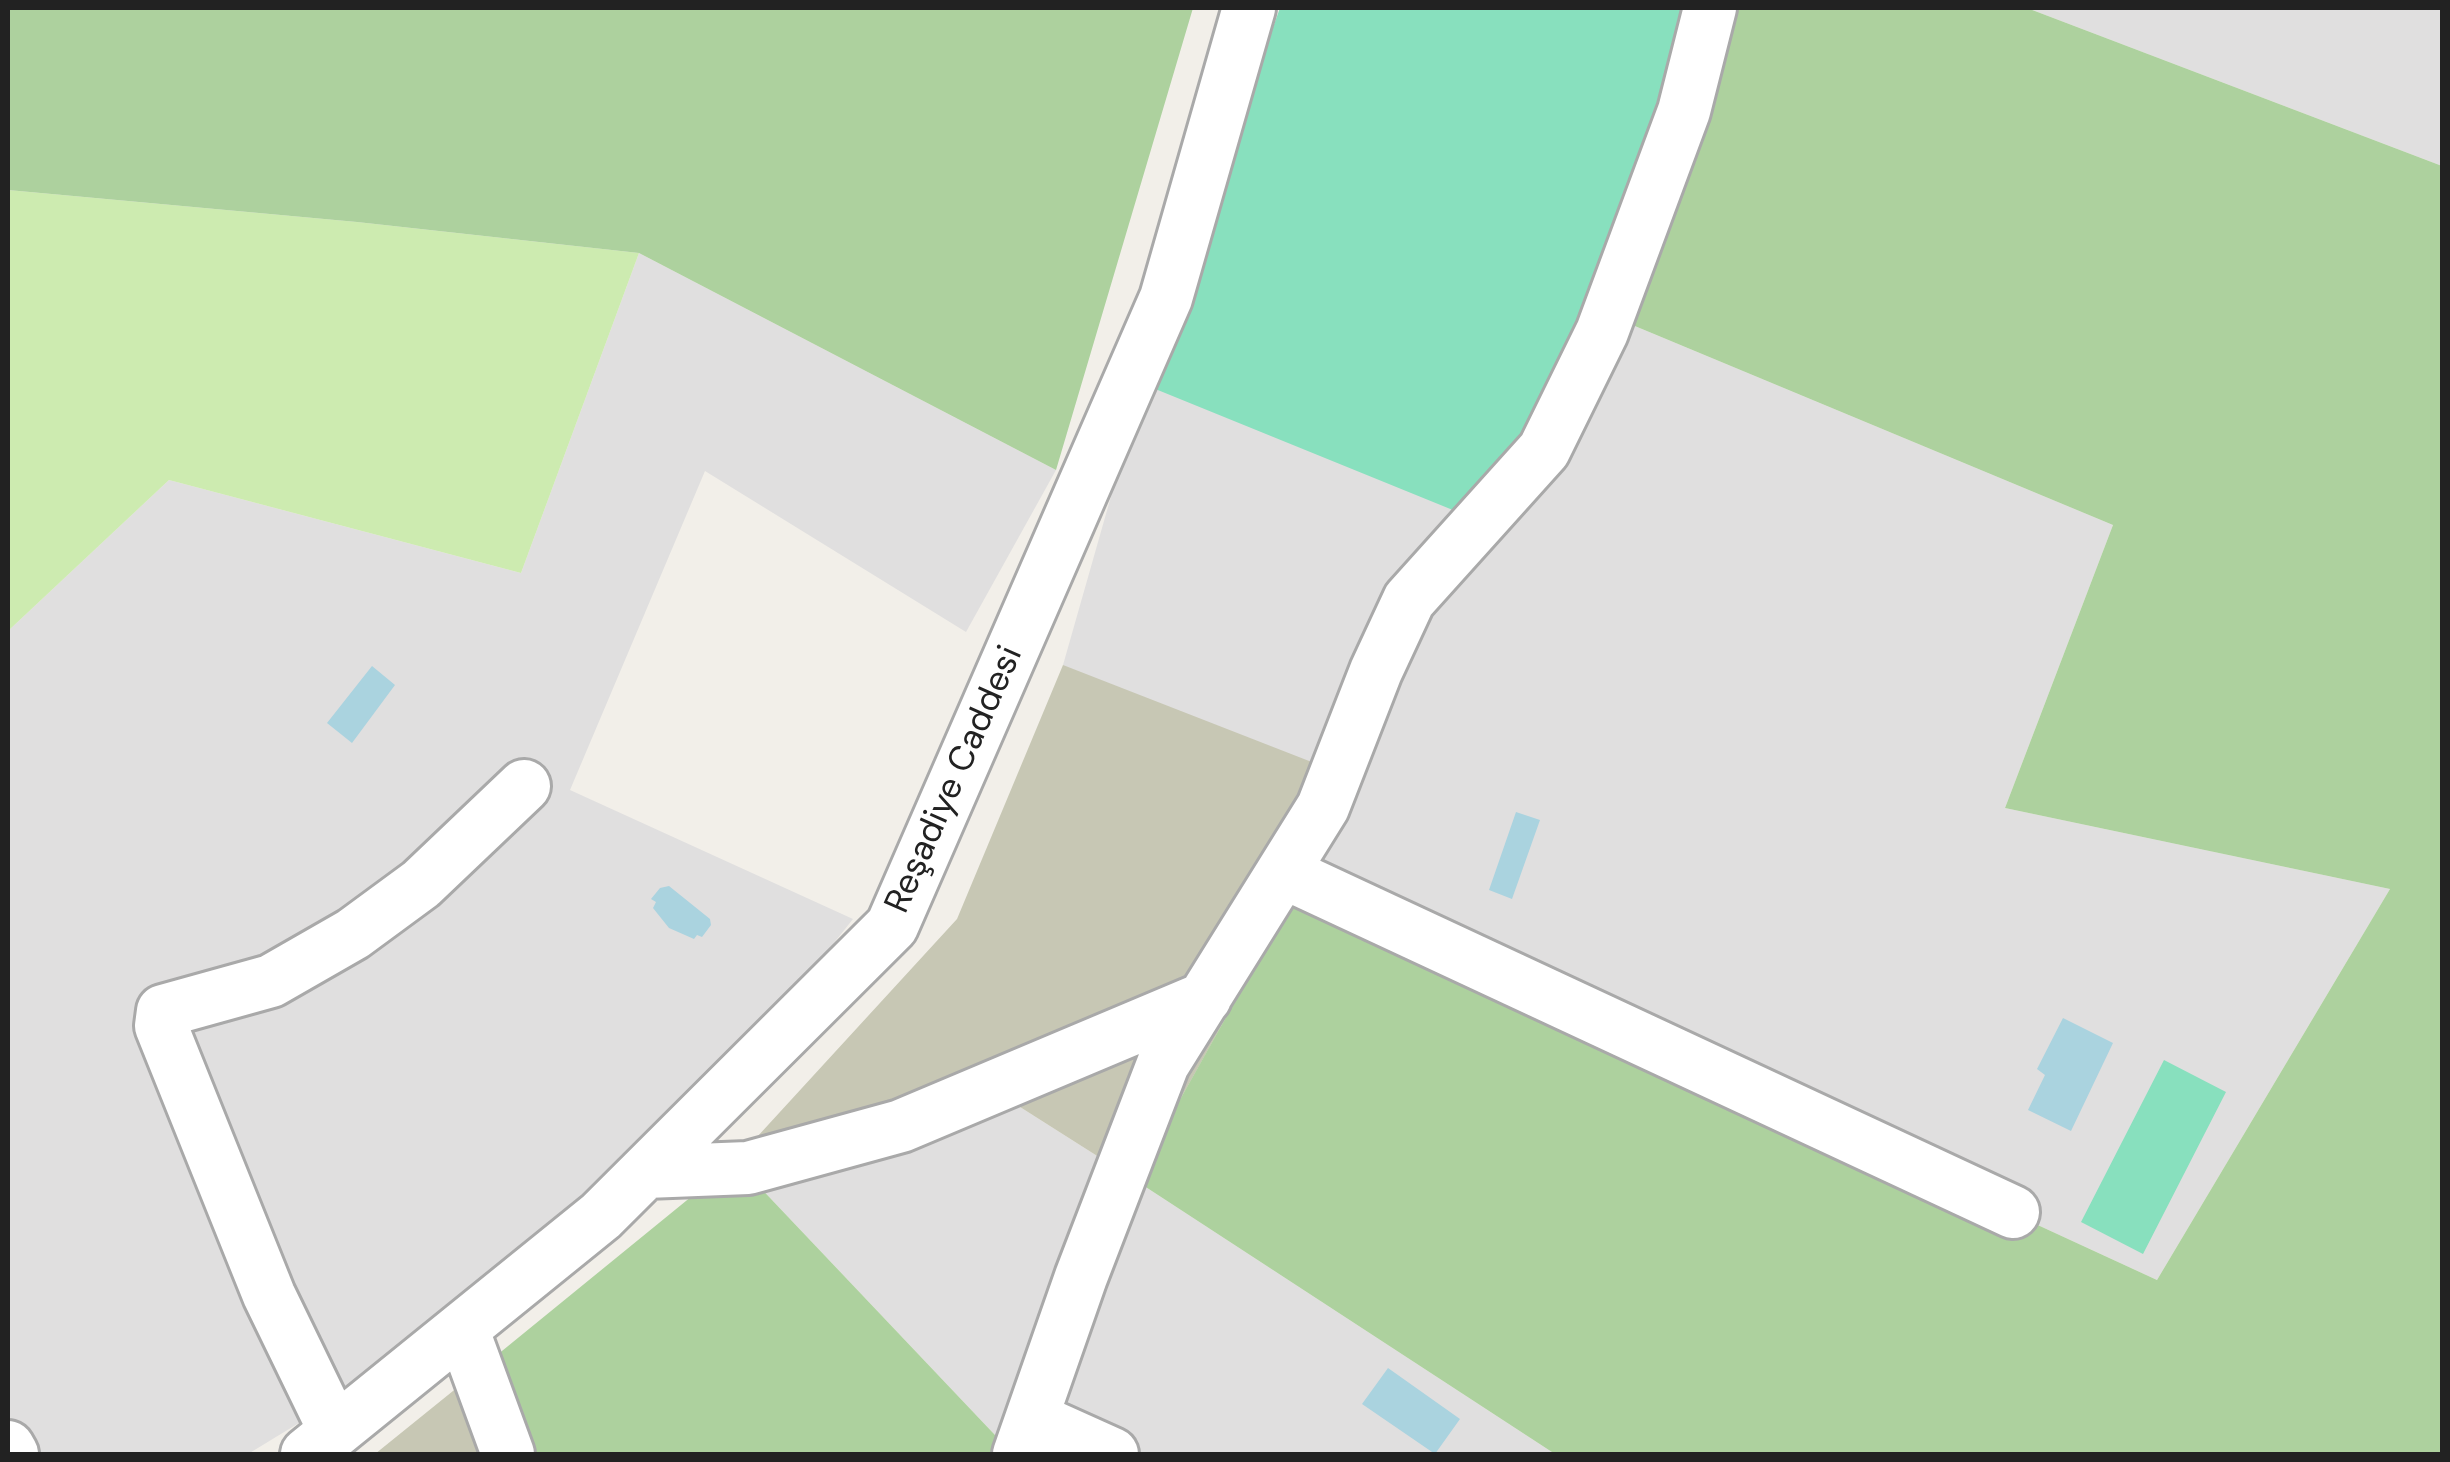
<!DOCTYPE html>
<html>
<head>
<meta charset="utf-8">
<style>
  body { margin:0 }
  #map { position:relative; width:2450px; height:1462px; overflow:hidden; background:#f2efe9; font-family:"DM Sans",sans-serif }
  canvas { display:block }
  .frame { position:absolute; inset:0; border:10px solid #222; pointer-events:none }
</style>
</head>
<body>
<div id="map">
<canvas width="2450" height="1462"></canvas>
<div class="frame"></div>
</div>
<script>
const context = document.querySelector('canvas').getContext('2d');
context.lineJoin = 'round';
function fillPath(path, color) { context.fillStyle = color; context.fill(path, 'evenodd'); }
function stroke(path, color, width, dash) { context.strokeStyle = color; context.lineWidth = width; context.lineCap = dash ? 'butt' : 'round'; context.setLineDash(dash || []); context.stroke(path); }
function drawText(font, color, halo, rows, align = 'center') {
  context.font = font + ' "DM Sans",sans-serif'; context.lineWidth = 8; context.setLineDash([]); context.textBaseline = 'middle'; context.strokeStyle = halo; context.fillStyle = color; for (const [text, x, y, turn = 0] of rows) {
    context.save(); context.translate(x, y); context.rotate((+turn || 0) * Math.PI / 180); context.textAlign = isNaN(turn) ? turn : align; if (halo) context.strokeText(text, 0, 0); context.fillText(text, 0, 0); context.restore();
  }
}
const residential = new Path2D(`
  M 2027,8 L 2442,8 L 2442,166 Z
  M 639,253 L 1056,470 L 966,632 L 705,471 L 570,790 L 853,919 L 714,1093 L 386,1370 L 248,1454 L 8,1454 L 8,631 L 169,480 L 521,573 Z
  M 1618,319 L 2113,525 L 2005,808 L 2390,889 L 2157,1280 L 1300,885 L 1063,665 L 1143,384 Z
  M 998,1093 L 1135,1180 L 1555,1454 L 1013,1454 L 735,1161 Z`);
const construction = new Path2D(`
  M 1063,665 L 1345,775 L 1300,886 L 1135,1180 L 998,1093 L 735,1161 L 957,919 Z
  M 474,1374 L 504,1454 L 375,1454 Z`);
const grass = new Path2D(`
  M 8,190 L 357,222 L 639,253 L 521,573 L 169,480 L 8,631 Z`);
const forest = new Path2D(`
  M 8,8 L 1193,8 L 1056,470 L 639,253 L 357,222 L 8,190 Z
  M 1726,8 L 2027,8 L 2442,166 L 2442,1454 L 1555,1454 L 1135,1180 L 1300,885 L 2157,1280 L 2390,889 L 2005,808 L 2113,525 L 1618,319 Z
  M 735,1161 L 1013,1454 L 524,1454 L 486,1364 Z`);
const pitch = new Path2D(`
  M 1280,8 L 1726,8 L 1502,530 L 1143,384 Z
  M 2164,1060 L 2226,1092 L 2143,1254 L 2081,1222 Z`);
const water = new Path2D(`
  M 372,666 L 395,685 L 352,743 L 327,723 Z
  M 1516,812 L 1540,820 L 1512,899 L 1489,890 Z
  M 669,886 L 710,919 L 711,925 L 702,937 L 697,935 L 694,939 L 669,928 L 653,908 L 656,902 L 651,899 L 660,888 Z
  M 2063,1018 L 2113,1043 L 2071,1131 L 2028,1110 L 2045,1075 L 2037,1069 Z
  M 1388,1368 L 1460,1419 L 1435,1454 L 1362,1404 Z`);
const minor = new Path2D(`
  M 1283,872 L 2013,1212
  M 646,1172 L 748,1168 L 901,1126 L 1205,998
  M 463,1331 L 508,1454
  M 1032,1418 L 1112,1454
  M 335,1431 L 269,1295 L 161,1026 L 163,1011 L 271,981 L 353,934 L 421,884 L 524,786
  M 8,1447 L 12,1454
  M 307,1454 L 601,1216 L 892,926 L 1166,298 L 1249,8
  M 1019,1454 L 1081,1277 L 1163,1064 L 1323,807 L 1376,671 L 1409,600 L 1544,450 L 1602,332 L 1684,111 L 1710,8`);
const streetNames = [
  ["Reşadiye Caddesi",955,780,-66]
];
fillPath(residential, '#e0dfdf');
fillPath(construction, '#c7c7b4');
fillPath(grass, '#cdebb0');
fillPath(forest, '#add19e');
fillPath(pitch, '#88e0be');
fillPath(water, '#aad3df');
stroke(minor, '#a9a9a9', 58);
stroke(minor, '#fff', 52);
drawText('35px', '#222', '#fff', streetNames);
</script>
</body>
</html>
